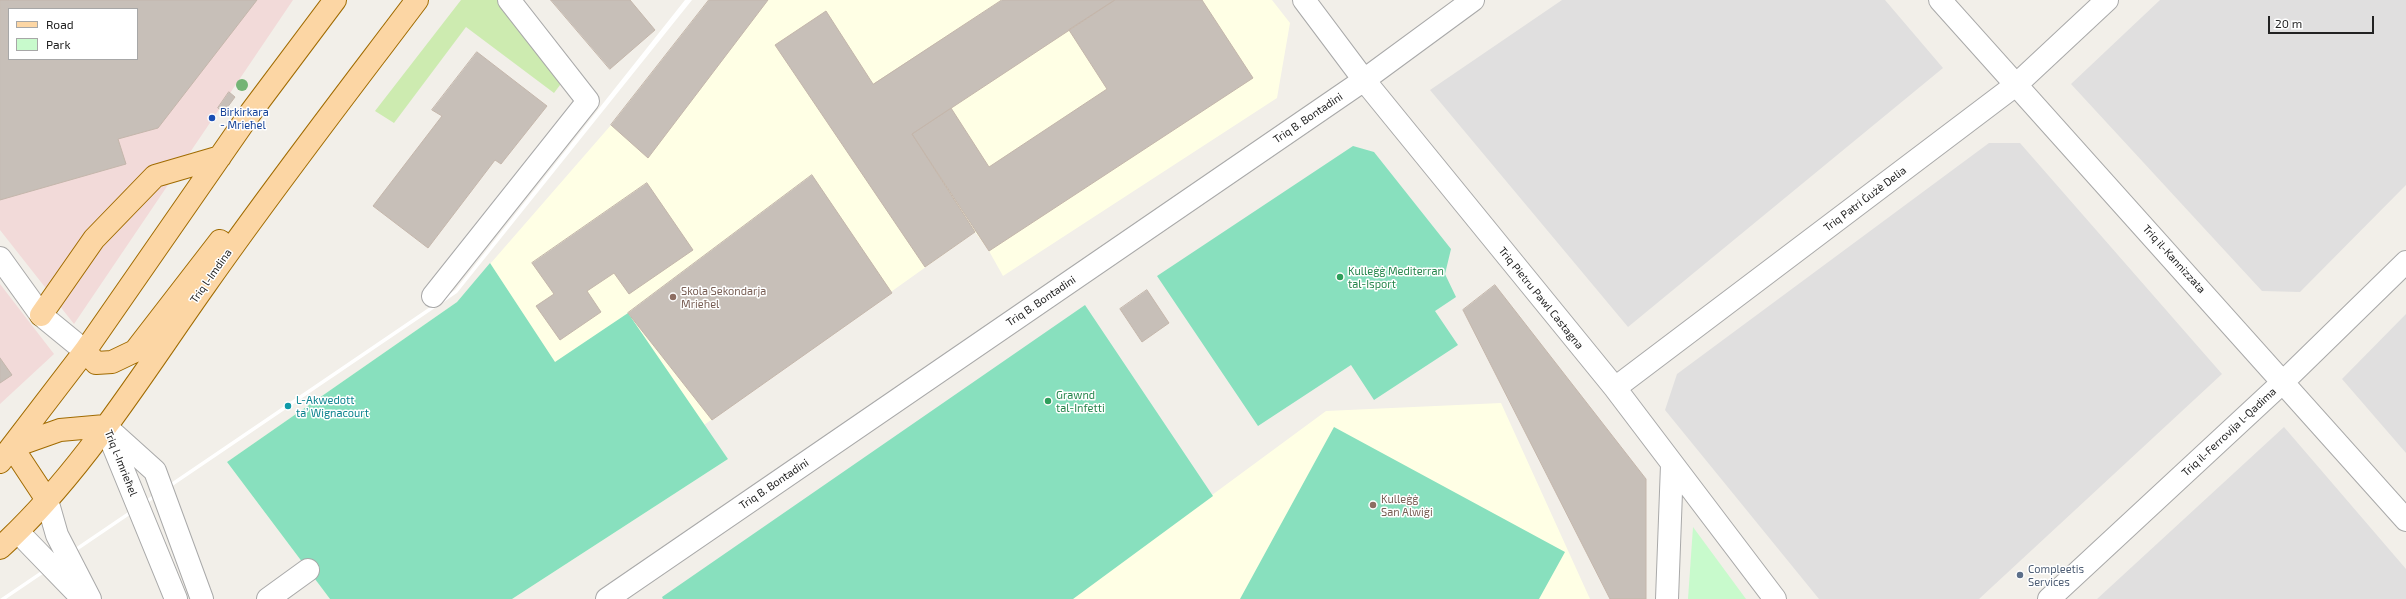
<!DOCTYPE html>
<html>
<head>
<meta charset="utf-8">
<style>
  body { margin:0 }
  #map { position:relative; width:2406px; height:599px; overflow:hidden; background:#f2efe9; font-family:"Exo 2",sans-serif }
  canvas { display:block }
  .legend { position:absolute; left:8px; top:8px; width:130px; height:52px; box-sizing:border-box; background:#fff; border:1px solid #a7a7a7; margin:0; padding:5px 7px; list-style:none; font-size:12px; color:#222 }
  .legend li { display:flex; align-items:center; gap:8px; height:20px }
  .legend b { width:20px; border:1px solid #a7a7a7 }
  .scale { position:absolute; left:2268px; top:16px; width:106px; height:18px; box-sizing:border-box; border:2px solid #222; border-top:0; padding-left:5px; font-size:12px; line-height:14px; white-space:nowrap; color:#222; -webkit-text-stroke:3px #fff; paint-order:stroke }
</style>
</head>
<body>
<div id="map">
<canvas width="2406" height="599"></canvas>
<ul class="legend">
<li><b style="height:5px;background:#fcd6a4"></b>Road</li>
<li><b style="height:11px;background:#c8facc"></b>Park</li>
</ul>
<div class="scale">20 m</div>
</div>
<script>
const context = document.querySelector('canvas').getContext('2d');
context.lineJoin = 'round';
function fillPath(path, color) { context.fillStyle = color; context.fill(path, 'evenodd'); }
function stroke(path, color, width, dash) { context.strokeStyle = color; context.lineWidth = width; context.lineCap = dash ? 'butt' : 'round'; context.setLineDash(dash || []); context.stroke(path); }
function drawText(font, color, halo, rows, align = 'center') {
  context.font = font + ' "Exo 2",sans-serif'; context.lineWidth = 3; context.setLineDash([]); context.textBaseline = 'middle'; context.strokeStyle = halo; context.fillStyle = color; for (const [text, x, y, turn = 0] of rows) {
    context.save(); context.translate(x, y); context.rotate((+turn || 0) * Math.PI / 180); context.textAlign = isNaN(turn) ? turn : align; if (halo) context.strokeText(text, 0, 0); context.fillText(text, 0, 0); context.restore();
  }
}
const residential = new Path2D(`
  M 1562,0 L 1885,0 L 1943,68 L 1628,327 L 1430,90 Z
  M 2160,0 L 2406,0 L 2406,185 L 2300,292 L 2262,291 L 2071,84 Z
  M 1989,143 L 2020,143 L 2222,374 L 1979,599 L 1819,599 L 1665,410 L 1677,374 Z
  M 2406,314 L 2406,453 L 2342,379 Z
  M 2284,427 L 2406,569 L 2406,599 L 2097,599 Z`);
const commercial = new Path2D(`
  M 0,0 L 293,0 L 74,324 L 0,230 ZM 9,9 L 137,9 L 137,59 L 9,59 Z
  M 0,284 L 54,354 L 0,404 Z`);
const education = new Path2D(`
  M 709,0 L 1272,0 L 1290,23 L 1277,98 L 1003,276 L 989,251 L 975,232 L 704,425 L 728,459 L 512,599 L 330,599 L 227,462 L 457,302 L 611,125 Z
  M 1501,403 L 1590,599 L 1071,599 L 1326,411 Z`);
const grass = new Path2D(`
  M 461,0 L 498,0 L 563,81 L 554,93 L 466,27 L 394,123 L 375,111 Z`);
const park = new Path2D(`
  M 1693,527 L 1746,599 L 1688,599 Z`);
const pitch = new Path2D(`
  M 1353,146 L 1374,152 L 1451,249 L 1445,274 L 1456,297 L 1435,311 L 1458,345 L 1374,400 L 1351,365 L 1258,426 L 1157,276 Z
  M 490,263 L 555,362 L 628,313 L 728,459 L 512,599 L 330,599 L 227,462 L 457,302 Z
  M 1085,305 L 1213,496 L 1073,599 L 663,599 L 662,597 Z
  M 1334,427 L 1565,552 L 1539,599 L 1240,599 Z`);
const pier = new Path2D(`
  M 685,0 L 692,0 L 457,293 L 6,599 L 0,599 L 455,290 Z`);
const building = new Path2D(`
  M 0,0 L 257,0 L 158,128 L 118,139 L 126,164 L 0,200 ZM 9,9 L 137,9 L 137,59 L 9,59 Z
  M 551,0 L 630,0 L 655,30 L 610,69 Z
  M 709,0 L 768,0 L 648,158 L 611,125 Z
  M 1002,0 L 1115,0 L 912,134 L 975,232 L 925,267 L 775,45 L 826,11 L 873,84 Z
  M 1115,0 L 1202,0 L 1253,78 L 989,251 L 912,134 L 951,108 L 989,167 L 1107,89 L 1069,30 Z
  M 477,52 L 547,106 L 501,164 L 495,160 L 428,248 L 373,206 L 442,116 L 432,110 Z
  M 229,92 L 235,97 L 224,112 L 218,108 Z
  M 812,175 L 892,293 L 712,420 L 628,313 Z
  M 647,183 L 693,250 L 629,294 L 614,273 L 587,291 L 601,312 L 560,340 L 536,306 L 554,294 L 532,263 Z
  M 1495,285 L 1646,479 L 1646,599 L 1610,599 L 1463,310 Z
  M 1147,290 L 1169,323 L 1142,342 L 1120,309 Z
  M 0,358 L 12,375 L 0,383 Z`);
const minor = new Path2D(`
  M 1304,0 L 1364,80 L 1615,388 L 1775,599
  M 1940,0 L 2406,520
  M 0,258 L 41,315 L 85,351
  M 433,296 L 588,101 L 509,0
  M 1615,388 L 2017,84 L 2107,0
  M 105,426 L 155,471 L 202,599
  M 108,433 L 176,599
  M 47,500 L 57,535 L 90,599
  M 18,532 L 81,597
  M 268,599 L 308,570
  M 607,599 L 1364,80 L 1473,0
  M 1667,599 L 1672,465
  M 2049,599 L 2283,382 L 2406,262`);
const major = new Path2D(`
  M 41,315 L 94,239 L 155,176 L 220,157
  M 85,351 L 96,363 L 112,362 L 135,351 L 220,241
  M 12,447 L 60,430 L 105,426
  M 12,447 L 47,500
  M 0,462 L 85,351 L 251,112 L 335,0
  M 0,548 C 82,473 142,374 206,284 C 274,187 346,94 417,0`);
const trees = [
  [242,85]
];
const markers = [
  [212,118,4,"#1a4fb4"],
  [1340,277,4,"#2e9e5b"],
  [673,297,4,"#8d6e63"],
  [1048,401,4,"#2e9e5b"],
  [288,406,4,"#0f9aa8"],
  [1373,505,4,"#8d6e63"],
  [2020,575,4,"#5c6f8a"]
];
const transitNames = [
  ["Birkirkara",220,112],
  ["- Mrieħel",220,125]
];
const streetNames = [
  ["Triq B. Bontadini",1308,118,-34],
  ["Triq Patri Ġużè Delia",1865,199,-37],
  ["Triq il-Kannizzata",2174,259,48],
  ["Triq l-Imdina",211,276,-55],
  ["Triq Pietru Pawl Castagna",1541,298,51],
  ["Triq B. Bontadini",1041,301,-34],
  ["Triq il-Ferrovija l-Qadima",2229,432,-43],
  ["Triq l-Imrieħel",121,463,68],
  ["Triq B. Bontadini",774,484,-34]
];
const leisureNames = [
  ["Kulleġġ Mediterran",1348,271],
  ["tal-Isport",1348,284],
  ["Grawnd",1056,395],
  ["tal-Infetti",1056,408]
];
const educationNames = [
  ["Skola Sekondarja",681,291],
  ["Mrieħel",681,304],
  ["Kulleġġ",1381,499],
  ["San Alwiġi",1381,512]
];
const cultureNames = [
  ["L-Akwedott",296,400],
  ["ta’ Wignacourt",296,413]
];
const serviceNames = [
  ["Compleetis",2028,569],
  ["Services",2028,582]
];
fillPath(residential, '#e0dfdf');
fillPath(commercial, '#f2dad9');
fillPath(education, '#ffffe5');
fillPath(grass, '#cdebb0');
fillPath(park, '#c8facc');
fillPath(pitch, '#88e0be');
fillPath(pier, '#fff');
fillPath(building, '#c7bfb8');
stroke(building, '#c4b6ab', 1);
stroke(minor, '#a9a9a9', 24);
stroke(major, '#a06b00', 24);
stroke(minor, '#fff', 22);
stroke(major, '#fcd6a4', 22);
context.fillStyle = '#74b475';
for (const [x, y] of trees) { context.beginPath(); context.arc(x, y, 6, 0, 2 * Math.PI); context.fill(); }
for (const [x, y, r, color] of markers) { const dot = new Path2D(); dot.arc(x, y, r, 0, 2 * Math.PI); context.fillStyle = color; context.fill(dot); stroke(dot, '#fff', 1.5); }
drawText('11px', '#164399', '#fff', transitNames, 'left');
drawText('11px', '#222', '#fff', streetNames);
drawText('11px', '#27864d', '#fff', leisureNames, 'left');
drawText('11px', '#785e54', '#fff', educationNames, 'left');
drawText('11px', '#0d838f', '#fff', cultureNames, 'left');
drawText('11px', '#4e5e75', '#fff', serviceNames, 'left');
</script>
</body>
</html>
